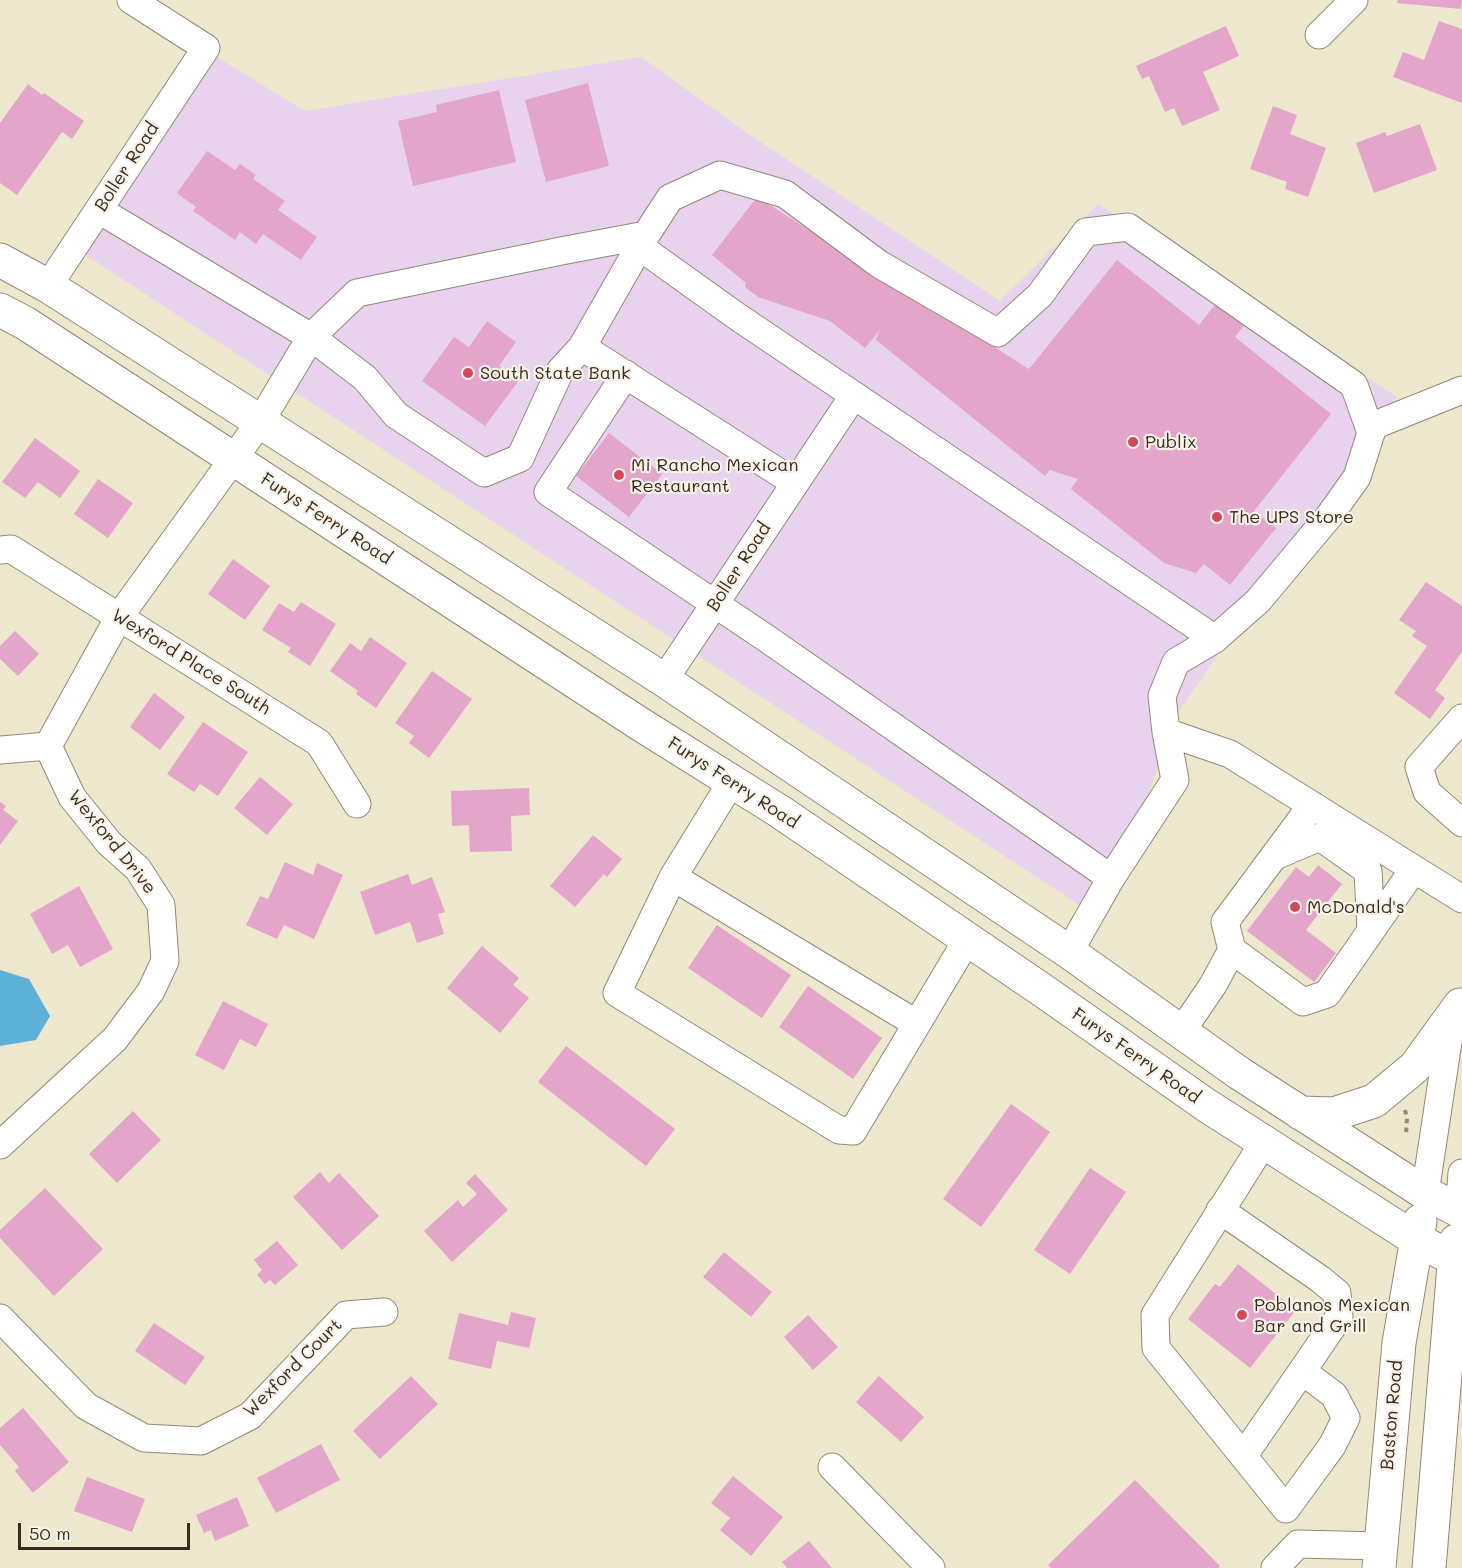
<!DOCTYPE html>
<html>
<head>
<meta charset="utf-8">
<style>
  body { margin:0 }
  #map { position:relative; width:1462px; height:1568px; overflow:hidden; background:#ede7cd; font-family:Mali,sans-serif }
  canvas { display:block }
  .scale { position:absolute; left:18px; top:1523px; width:172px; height:27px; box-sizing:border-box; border:3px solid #3b2a1e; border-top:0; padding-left:8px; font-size:18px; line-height:21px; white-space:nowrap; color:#3b2a1e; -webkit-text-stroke:4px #f7f3e8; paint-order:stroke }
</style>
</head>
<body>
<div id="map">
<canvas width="1462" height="1568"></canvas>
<div class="scale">50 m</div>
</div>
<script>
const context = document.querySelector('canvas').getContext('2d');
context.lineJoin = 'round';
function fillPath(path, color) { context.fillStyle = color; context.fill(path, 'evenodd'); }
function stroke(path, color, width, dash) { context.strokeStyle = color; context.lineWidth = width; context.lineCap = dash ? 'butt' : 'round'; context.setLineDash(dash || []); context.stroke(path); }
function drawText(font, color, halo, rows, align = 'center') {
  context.font = font + ' Mali,sans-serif'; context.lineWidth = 4.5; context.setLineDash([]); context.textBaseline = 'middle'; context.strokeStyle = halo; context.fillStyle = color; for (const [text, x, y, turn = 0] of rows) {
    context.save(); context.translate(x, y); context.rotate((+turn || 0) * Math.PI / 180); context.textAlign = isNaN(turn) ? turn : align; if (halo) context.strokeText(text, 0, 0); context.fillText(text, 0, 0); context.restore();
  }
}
const built = new Path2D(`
  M 213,55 L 305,111 L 641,57 L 747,133 L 1000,301 L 1098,204 L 1397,397 L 1179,711 L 1101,919 L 81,252 Z`);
const water = new Path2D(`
  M 0,970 L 29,979 L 50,1016 L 36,1040 L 0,1046 Z`);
const building = new Path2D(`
  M 1398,0 L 1462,0 L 1461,9 L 1397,3 Z
  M 1439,21 L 1462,29 L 1462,103 L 1393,77 L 1403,52 L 1424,60 Z
  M 1226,26 L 1239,56 L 1203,72 L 1220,110 L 1182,126 L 1174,108 L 1165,112 L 1149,76 L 1142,79 L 1136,66 Z
  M 588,83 L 609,166 L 546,182 L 525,100 Z
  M 28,84 L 42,95 L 44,93 L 84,121 L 72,139 L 62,132 L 17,195 L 0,183 L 0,123 Z
  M 499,90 L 516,162 L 413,186 L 398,121 L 437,112 L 436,105 Z
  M 1273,106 L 1297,115 L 1290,134 L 1326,148 L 1308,197 L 1285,189 L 1287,182 L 1250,169 Z
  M 1420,124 L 1437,170 L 1374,193 L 1356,143 L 1385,132 L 1387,136 Z
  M 207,151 L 235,170 L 240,164 L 256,175 L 253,179 L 285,201 L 278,210 L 317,237 L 301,260 L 263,234 L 256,244 L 240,232 L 235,240 L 193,211 L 196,207 L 177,193 Z
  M 757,197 L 1029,369 L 1117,260 L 1199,325 L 1221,297 L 1249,319 L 1235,337 L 1331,414 L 1254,511 L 1276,528 L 1230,585 L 1204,564 L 1196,573 L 1164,563 L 1071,489 L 1078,479 L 1050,470 L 1045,476 L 876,340 L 880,330 L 865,348 L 830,321 L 758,297 L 745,287 L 746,283 L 712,255 Z
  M 487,321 L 516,342 L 499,366 L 519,380 L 485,426 L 422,381 L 454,337 L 469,347 Z
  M 609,433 L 662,474 L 629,517 L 576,476 Z
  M 35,438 L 80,471 L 60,498 L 38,482 L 25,498 L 2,482 Z
  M 98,479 L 133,503 L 108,538 L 74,514 Z
  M 233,559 L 270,586 L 245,620 L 208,594 Z
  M 1426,582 L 1462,606 L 1462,652 L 1435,690 L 1445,698 L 1430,719 L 1394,693 L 1427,646 L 1412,636 L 1416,631 L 1399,620 Z
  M 301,602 L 336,624 L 310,666 L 288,652 L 291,648 L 262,630 L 279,603 L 294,612 Z
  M 15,631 L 39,654 L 18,676 L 0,659 L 0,646 Z
  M 370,637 L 407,663 L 376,708 L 356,694 L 358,691 L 330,671 L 350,643 L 361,651 Z
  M 432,671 L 472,699 L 429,758 L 409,743 L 414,736 L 395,723 Z
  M 154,693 L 185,717 L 160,750 L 130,727 Z
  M 203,722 L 248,752 L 218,796 L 200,784 L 194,792 L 167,774 Z
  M 260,777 L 293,804 L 267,835 L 234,808 Z
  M 529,788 L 530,815 L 511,816 L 512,851 L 470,852 L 469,825 L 452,826 L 451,791 Z
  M 0,802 L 6,806 L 3,810 L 18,821 L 0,845 Z
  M 593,835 L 622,859 L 607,877 L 604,874 L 575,907 L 550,886 Z
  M 285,862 L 313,875 L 317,863 L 343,875 L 314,939 L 284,925 L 277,939 L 246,925 L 260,896 L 268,899 Z
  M 1318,865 L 1342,884 L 1306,930 L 1336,953 L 1314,982 L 1247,931 L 1296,867 L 1309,877 Z
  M 408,874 L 412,885 L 432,877 L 445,912 L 438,914 L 444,934 L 417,943 L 410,922 L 375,935 L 360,892 Z
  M 79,886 L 113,949 L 80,967 L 68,945 L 52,954 L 30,914 Z
  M 717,925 L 791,975 L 762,1018 L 688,968 Z
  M 482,946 L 519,978 L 513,985 L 529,998 L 500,1033 L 447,988 Z
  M 808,986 L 882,1038 L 853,1079 L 779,1027 Z
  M 223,1001 L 268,1024 L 256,1047 L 240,1039 L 224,1070 L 195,1055 Z
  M 566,1046 L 675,1129 L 646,1166 L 538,1082 Z
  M 1011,1104 L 1050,1132 L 981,1227 L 943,1199 Z
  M 133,1111 L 161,1140 L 117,1183 L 89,1154 Z
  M 1090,1168 L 1126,1192 L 1070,1274 L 1034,1250 Z
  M 320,1172 L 329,1183 L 339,1173 L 379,1216 L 342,1250 L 293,1197 Z
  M 475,1174 L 508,1210 L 452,1262 L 424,1231 L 458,1200 L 463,1207 L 477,1194 L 466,1183 Z
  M 45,1188 L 103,1249 L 54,1296 L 0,1238 L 0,1230 Z
  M 277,1241 L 298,1265 L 275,1285 L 270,1280 L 265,1284 L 257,1275 L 262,1270 L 254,1260 Z
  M 724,1252 L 772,1292 L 751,1317 L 703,1277 Z
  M 1238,1264 L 1296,1310 L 1250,1368 L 1188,1319 L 1215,1284 L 1220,1287 Z
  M 511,1312 L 536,1318 L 529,1348 L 497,1341 L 491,1369 L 448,1359 L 459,1313 L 508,1325 Z
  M 808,1315 L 838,1347 L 813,1370 L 784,1337 Z
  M 154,1323 L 205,1357 L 185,1385 L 135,1351 Z
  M 411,1376 L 438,1404 L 380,1459 L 353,1431 Z
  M 879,1376 L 924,1417 L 901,1442 L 856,1402 Z
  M 23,1408 L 69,1462 L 33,1493 L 15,1471 L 19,1467 L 0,1445 L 0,1428 Z
  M 321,1444 L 340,1480 L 276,1513 L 257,1478 Z
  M 733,1476 L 783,1517 L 751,1556 L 720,1530 L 730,1518 L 711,1503 Z
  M 87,1477 L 145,1499 L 132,1532 L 74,1511 Z
  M 1135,1480 L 1220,1566 L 1218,1568 L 1051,1568 L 1048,1565 Z
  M 237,1497 L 249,1526 L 215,1541 L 211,1530 L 204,1533 L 196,1515 Z
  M 809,1541 L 832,1568 L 787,1568 L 782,1562 Z`);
const path = new Path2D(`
  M 1405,1110 L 1407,1118 L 1406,1135`);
const minor = new Path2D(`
  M 1319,35 L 1354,0
  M 99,210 L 311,337 L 365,378 L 396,415 L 484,473 L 520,458 L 560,371 L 582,347 L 794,482
  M 640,247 L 735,315 L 1215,639
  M 48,286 L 206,48 L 131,0
  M 582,347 L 646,235
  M 626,374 L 548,492 L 763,636 L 1111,878
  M 1370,427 L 1462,390
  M 0,550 L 11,549 L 319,743 L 357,804
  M 664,680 L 854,395
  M 1462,718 L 1419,767 L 1427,792 L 1462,823
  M 1166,732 L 1230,754 L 1462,899
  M 0,750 L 48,746
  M 732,781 L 673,877 L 617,993 L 839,1130 L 853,1131 L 967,940
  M 1275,856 L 1320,837 L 1368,871 L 1371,931
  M 673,877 L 917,1024
  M 1232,950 L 1303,1002 L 1327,994 L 1414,869
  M 1181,1032 L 1213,985 L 1232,950 L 1225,922 L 1312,805
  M 0,1145 L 115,1039 L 151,991 L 165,961 L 161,905 L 138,869 L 109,843 L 72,797 L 48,746 L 119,617 L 260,422 L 311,337 L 357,293 L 561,251 L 646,235 L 670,198 L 720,175 L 785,194 L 879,264 L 998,333 L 1040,295 L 1086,232 L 1128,227 L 1354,385 L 1371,433 L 1357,477 L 1330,515 L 1258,601 L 1215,639 L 1176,662 L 1162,696 L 1166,732 L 1175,780 L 1111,878 L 1069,952
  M 1425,1193 L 1448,1042 L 1456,1018
  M 1220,1210 L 1320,1279 L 1337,1293 L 1339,1317 L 1302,1371 L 1334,1395 L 1346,1418 L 1332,1446 L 1286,1509 L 1156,1348 L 1155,1315 L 1264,1142
  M 1459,1211 L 1462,1173
  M 0,1318 L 86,1406 L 144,1438 L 201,1441 L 250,1416 L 346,1315 L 384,1312
  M 1244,1455 L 1302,1371
  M 832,1467 L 931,1568
  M 1275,1568 L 1298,1544 L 1381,1546`);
const major = new Path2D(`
  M 0,260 L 48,286 L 664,680 L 1069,952 L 1239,1073 L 1425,1193 L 1462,1212
  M 0,310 L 25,323 L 640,724 L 779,811 L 1045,992 L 1206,1105 L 1417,1240 L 1462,1263
  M 1300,1113 L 1334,1114 L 1374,1101 L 1415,1067 L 1460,1005
  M 1379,1568 L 1399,1343 L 1420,1221
  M 1429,1568 L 1456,1241`);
const markers = [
  [468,373,6,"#d1495b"],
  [1133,442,6,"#d1495b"],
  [619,475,6,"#d1495b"],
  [1217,517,6,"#d1495b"],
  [1295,907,6,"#d1495b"],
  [1242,1315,6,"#d1495b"]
];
const streetNames = [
  ["Boller Road",127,167,-57],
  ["Furys Ferry Road",326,519,33],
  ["Boller Road",739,567,-57],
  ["Wexford Place South",191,662,32],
  ["Furys Ferry Road",733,783,33],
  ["Wexford Drive",112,842,51],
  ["Furys Ferry Road",1136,1056,35],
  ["Wexford Court",293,1368,-45],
  ["Baston Road",1392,1415,-85]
];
const poiNames = [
  ["South State Bank",480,373],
  ["Publix",1145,442],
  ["Mi Rancho Mexican",631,465],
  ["Restaurant",631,486],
  ["The UPS Store",1229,517],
  ["McDonald's",1307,907],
  ["Poblanos Mexican",1254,1305],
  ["Bar and Grill",1254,1326]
];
fillPath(built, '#e8d2ee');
fillPath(water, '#5db1d9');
fillPath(building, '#e4a5cb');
stroke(minor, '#948876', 29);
stroke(major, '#948876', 35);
stroke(path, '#948876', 4, [4.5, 4.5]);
stroke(minor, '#fff', 27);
stroke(major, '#fff', 33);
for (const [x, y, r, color] of markers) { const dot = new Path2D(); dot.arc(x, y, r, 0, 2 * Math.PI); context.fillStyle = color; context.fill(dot); stroke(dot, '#f7f3e8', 2); }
drawText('18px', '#3b2a1e', '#f7f3e8', streetNames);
drawText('18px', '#3b2a1e', '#f7f3e8', poiNames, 'left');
</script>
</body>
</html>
